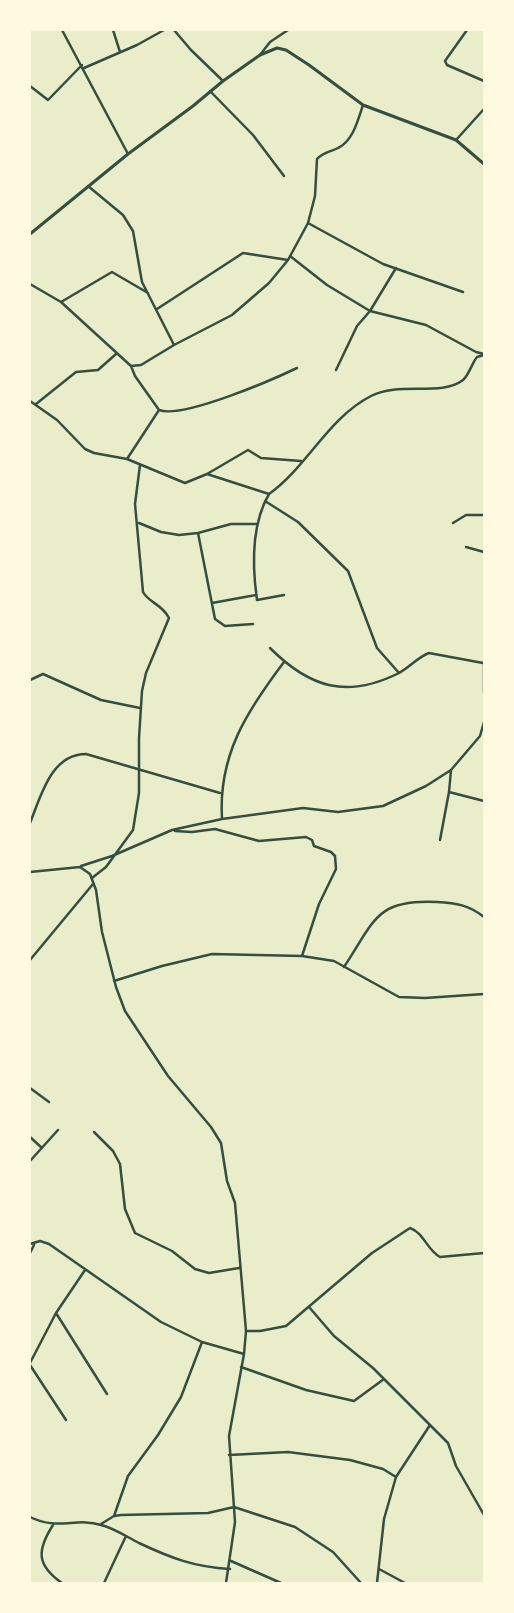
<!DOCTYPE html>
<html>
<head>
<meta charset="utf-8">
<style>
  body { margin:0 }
  #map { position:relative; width:514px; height:1613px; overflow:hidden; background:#e9edc9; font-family:"Roboto Condensed",sans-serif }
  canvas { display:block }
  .frame { position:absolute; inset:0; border:31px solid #fefae0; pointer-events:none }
</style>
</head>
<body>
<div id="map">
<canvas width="514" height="1613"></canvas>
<div class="frame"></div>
</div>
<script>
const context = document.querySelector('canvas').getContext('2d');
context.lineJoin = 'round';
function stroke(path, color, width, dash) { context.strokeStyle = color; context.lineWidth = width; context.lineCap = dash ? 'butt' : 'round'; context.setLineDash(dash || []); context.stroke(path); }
const minor = new Path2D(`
  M 62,30 L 128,154
  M 113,30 L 120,52
  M 174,30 L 191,50 L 223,81
  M 467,30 L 445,61 L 447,65 L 484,81
  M 260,55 L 270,42 L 288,30
  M 84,68 L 137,45 L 164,30
  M 30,86 L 48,100 L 82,65
  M 210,91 L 253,135 L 284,176
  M 456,140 L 484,109
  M 88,186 L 123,215 L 133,231 L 142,282 L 174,345
  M 308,223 L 383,264 L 463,292
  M 290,256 L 327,285 L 370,311 L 426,325 L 476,352 L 484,354
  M 30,284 L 61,302 L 131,366 L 141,365 L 174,345 L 232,315 L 269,283 L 288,260 L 308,223 L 315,196 L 317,159 C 323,152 330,152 338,148 C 353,141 358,120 363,105
  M 61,302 L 112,272 L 148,293
  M 157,309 L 243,253 L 288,260
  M 131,366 L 135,376 L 159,410 C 182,419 272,380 297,368
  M 336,370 L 357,326 L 370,311 L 396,268
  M 30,401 L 57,420 L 85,449 L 94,453 L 127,459 L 185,483 L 207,474 L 269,494 C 307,467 328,418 371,396 C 399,381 441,397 463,380 C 469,375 472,363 477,357 L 484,355
  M 36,404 L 76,372 L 98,370 L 116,354
  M 127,459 L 159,410
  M 207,474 L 248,450 L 261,458 L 301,461
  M 269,494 C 251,525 252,565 257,600 L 284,595
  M 265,501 L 298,522 L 348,571 L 377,648 L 399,673
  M 139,523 L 161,532 L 179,535 L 198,533 L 231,524 L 256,524
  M 453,523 L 466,515 L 484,515
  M 198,533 L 215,619 L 225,626 L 253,624
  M 466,547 L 484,552
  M 212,603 L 256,595
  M 270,648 C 310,688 347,699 399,673 C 410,667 418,657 429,653 L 483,663
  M 484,661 L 484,693
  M 30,680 L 43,674 L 101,700 L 140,708
  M 449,792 L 484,801
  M 222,819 C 218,755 247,711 284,662
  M 30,823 C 41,796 51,754 86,754 L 220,793
  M 175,831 L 192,832 L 215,829 L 259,841 L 306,837 L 312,840 L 314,846 L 331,852 L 335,856 L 336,869 L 319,904 L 302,956
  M 440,840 L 449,792 L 451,770
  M 81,866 L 112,856 L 172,830 L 222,819 L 303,808 L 338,812 L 383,806 L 426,786 L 451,770 L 480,736 L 484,722
  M 30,872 L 80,867 L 90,874 L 96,890 L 102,932 L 116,987 L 125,1011 L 168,1076 L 211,1127 L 221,1143 L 227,1181 L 235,1203 L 246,1331 L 244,1354 L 229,1436 L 235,1522 L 226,1583
  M 92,878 L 106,867 L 133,830 L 139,793 L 139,738 L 142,691 L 146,673 L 169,618 C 162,604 149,603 143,592 L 135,504 L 140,465
  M 30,960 L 93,884
  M 344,967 C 375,920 376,899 437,902 C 456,903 469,905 484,917
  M 114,981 L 162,966 L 212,954 L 302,956 L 334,961 L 399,997 L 425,998 L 484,994
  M 30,1088 L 49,1102
  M 94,1132 L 113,1151 L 120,1164 L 125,1209 L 135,1233 L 172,1251 L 195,1269 L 209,1273 L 239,1268
  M 30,1137 L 42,1148
  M 30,1161 L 58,1130
  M 30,1244 L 40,1241 L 49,1244 L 161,1322 L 202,1342 L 244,1354
  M 30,1253 L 34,1245
  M 309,1307 L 334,1336 L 373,1368 L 448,1443 L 456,1466 L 484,1515
  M 56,1313 L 107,1394
  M 246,1331 L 260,1331 L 286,1326 L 372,1253 L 410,1228 C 424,1233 427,1250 440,1257 L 484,1253
  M 30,1363 L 56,1313 L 85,1270
  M 30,1365 L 66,1420
  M 241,1367 L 306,1390 L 354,1401 L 384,1379
  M 229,1455 L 288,1452 L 350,1460 L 383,1469 L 396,1477
  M 114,1516 L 128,1476 L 158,1435 L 181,1397 L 202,1342
  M 30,1517 C 58,1531 76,1517 101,1525 C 114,1528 127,1537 139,1543 C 171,1558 194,1567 230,1569
  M 101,1524 L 114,1516 L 121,1515 L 208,1513 L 234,1507 L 295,1527 L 333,1552 L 361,1583
  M 53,1525 C 37,1550 36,1565 62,1583
  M 231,1561 L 281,1583
  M 379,1569 L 405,1583
  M 104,1583 L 126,1536
  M 377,1583 L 384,1519 L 396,1477 L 430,1425`);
const tertiary = new Path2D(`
  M 30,234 L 128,154 L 193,106 L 223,81 L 260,55 L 277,48 L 286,50 L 309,65 L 363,105 L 456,140 L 484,164`);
stroke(minor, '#344e41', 2.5);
stroke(tertiary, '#344e41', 3);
</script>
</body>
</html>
